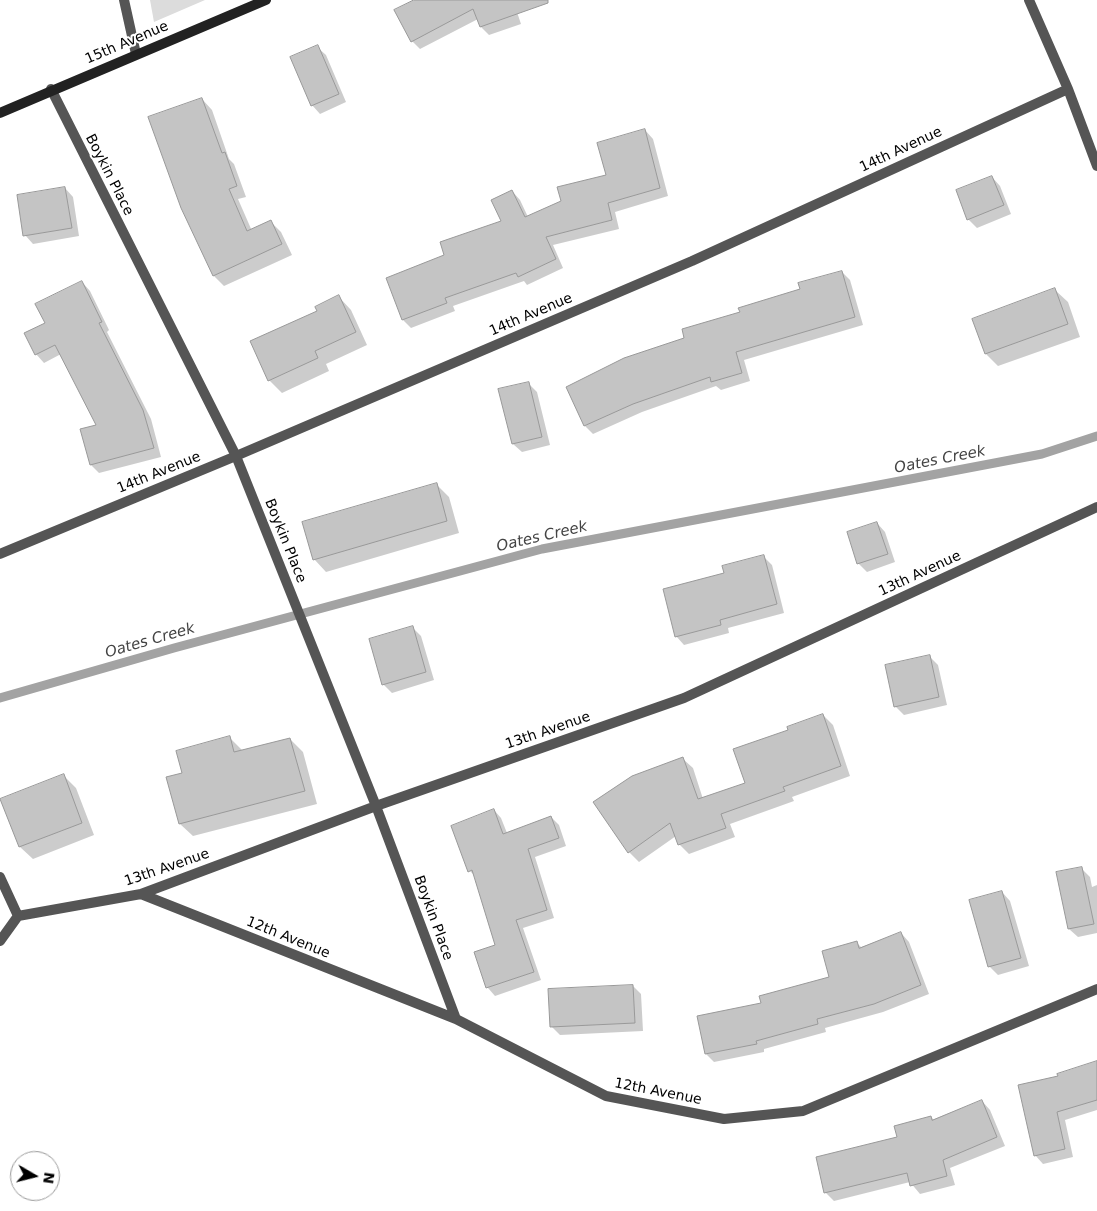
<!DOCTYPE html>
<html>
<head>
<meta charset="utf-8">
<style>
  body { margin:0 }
  #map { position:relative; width:1097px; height:1211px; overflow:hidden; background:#fff; font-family:"DejaVu Sans",sans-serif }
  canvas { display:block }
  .north { position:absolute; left:10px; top:1151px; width:50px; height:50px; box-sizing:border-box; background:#fff; border:1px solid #999; border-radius:50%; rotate:98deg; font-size:14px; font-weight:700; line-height:20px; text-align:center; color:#000 }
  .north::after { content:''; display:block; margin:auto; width:18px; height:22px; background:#000; clip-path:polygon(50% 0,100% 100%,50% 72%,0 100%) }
</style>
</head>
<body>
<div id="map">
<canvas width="1097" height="1211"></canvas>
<div class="north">N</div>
</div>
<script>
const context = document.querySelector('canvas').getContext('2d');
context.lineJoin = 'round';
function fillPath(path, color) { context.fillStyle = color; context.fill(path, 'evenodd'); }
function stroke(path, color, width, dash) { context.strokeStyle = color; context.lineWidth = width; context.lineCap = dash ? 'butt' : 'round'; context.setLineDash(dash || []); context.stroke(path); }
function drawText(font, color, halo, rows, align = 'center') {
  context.font = font + ' "DejaVu Sans",sans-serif'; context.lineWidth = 4; context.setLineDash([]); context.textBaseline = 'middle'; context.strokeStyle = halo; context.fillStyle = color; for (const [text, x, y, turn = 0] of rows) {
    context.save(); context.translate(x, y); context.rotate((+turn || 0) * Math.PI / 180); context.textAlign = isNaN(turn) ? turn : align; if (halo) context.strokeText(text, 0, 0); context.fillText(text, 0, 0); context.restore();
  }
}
const green = new Path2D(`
  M 150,0 L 205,0 L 154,22 Z`);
const shadow = new Path2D(`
  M 417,0 L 513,0 L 521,24 L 489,35 L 481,27 L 478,19 L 420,49 L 412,41 Z
  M 317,47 L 326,55 L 346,102 L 320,114 L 312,105 Z
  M 202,99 L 212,110 L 229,159 L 234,164 L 246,197 L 238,199 L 252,231 L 271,222 L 281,232 L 292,255 L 224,286 L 214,276 Z
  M 645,130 L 653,139 L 668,196 L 615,212 L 619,229 L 553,245 L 563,268 L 527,285 L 524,281 L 453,306 L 455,311 L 411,328 L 403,320 L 446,256 L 503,222 L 512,191 L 520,200 L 528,217 L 562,202 L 608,175 Z
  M 992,177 L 1000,186 L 1011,214 L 977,228 L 968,219 Z
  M 65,188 L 73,197 L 79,236 L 33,244 L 25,235 Z
  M 842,272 L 850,280 L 863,325 L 744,360 L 750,381 L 721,390 L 716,386 L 642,412 L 593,434 L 585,426 L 686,339 L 741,313 Z
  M 82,282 L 90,291 L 109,330 L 107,332 L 151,419 L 161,457 L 99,473 L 91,465 L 97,426 L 61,354 L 44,363 L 36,354 Z
  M 1055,290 L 1068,302 L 1080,337 L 998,366 L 986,354 Z
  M 339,297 L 351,310 L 367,345 L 326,364 L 329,371 L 282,393 L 269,380 L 319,312 Z
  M 528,383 L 537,392 L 550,445 L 522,452 L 513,444 Z
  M 436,484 L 449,497 L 459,533 L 326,572 L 314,559 Z
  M 877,523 L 885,532 L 895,562 L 867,572 L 858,563 Z
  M 763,556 L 772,565 L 784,613 L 728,628 L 729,633 L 684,645 L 676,636 L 725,574 Z
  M 412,627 L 421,636 L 434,680 L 392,693 L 383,684 Z
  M 930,657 L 938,665 L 947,705 L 904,715 L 895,706 Z
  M 823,715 L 833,725 L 850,776 L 792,797 L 794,801 L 730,824 L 735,837 L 689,854 L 679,844 L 676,836 L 639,862 L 629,852 L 683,759 L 693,768 L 703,799 L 746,783 L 790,731 Z
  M 230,738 L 243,751 L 290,739 L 303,752 L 317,804 L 193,836 L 180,824 L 184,774 Z
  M 63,775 L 76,788 L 94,835 L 33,859 L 20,847 L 2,800 Z
  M 494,810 L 501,818 L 507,833 L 551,817 L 559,825 L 566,846 L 535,857 L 554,918 L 523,928 L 541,980 L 495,996 L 488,988 L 476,953 L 497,946 L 476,877 L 470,871 Z
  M 1081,868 L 1090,877 L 1092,887 L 1097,885 L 1097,933 L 1078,937 L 1069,929 Z
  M 1002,892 L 1010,901 L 1029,966 L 998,975 L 989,966 Z
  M 901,933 L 909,942 L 929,994 L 883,1012 L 825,1028 L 826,1032 L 764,1049 L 764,1052 L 714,1062 L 706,1054 L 763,1004 L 830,978 L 857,943 L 862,948 Z
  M 633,986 L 641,994 L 643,1031 L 560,1035 L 552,1027 Z
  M 1097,1062 L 1097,1110 L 1065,1120 L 1073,1157 L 1043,1164 L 1035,1155 L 1059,1077 Z
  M 982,1101 L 990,1110 L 1005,1146 L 950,1168 L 955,1185 L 920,1194 L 910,1182 L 834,1201 L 825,1192 L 931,1117 L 934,1120 Z`);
const stream = new Path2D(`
  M 0,698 L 174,648 L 542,549 L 1042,454 L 1097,436`);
const building = new Path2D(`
  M 414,0 L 548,0 L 548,3 L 480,27 L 473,9 L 411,42 L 394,10 Z
  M 318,45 L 339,94 L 311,106 L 290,57 Z
  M 202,98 L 222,153 L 225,152 L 237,186 L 229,189 L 247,231 L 271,220 L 282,244 L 213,276 L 181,208 L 148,117 Z
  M 645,129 L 660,188 L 608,203 L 612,220 L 546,237 L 556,259 L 518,277 L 516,273 L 445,298 L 447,303 L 402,320 L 386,278 L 444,255 L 440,242 L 501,221 L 491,200 L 512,190 L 525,217 L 561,201 L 557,187 L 606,175 L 597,143 Z
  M 992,176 L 1004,205 L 967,220 L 956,190 Z
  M 65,187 L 72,228 L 23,236 L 17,195 Z
  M 842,271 L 855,317 L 736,352 L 742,373 L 711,382 L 710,377 L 633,404 L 584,426 L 566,387 L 624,358 L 684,338 L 682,329 L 740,312 L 738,308 L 800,289 L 798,283 Z
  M 82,281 L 102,322 L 99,323 L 143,410 L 154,448 L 90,465 L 80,429 L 96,425 L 55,345 L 35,355 L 24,333 L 45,323 L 35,304 Z
  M 1055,288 L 1068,324 L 985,354 L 972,319 Z
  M 339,295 L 356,332 L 315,351 L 318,358 L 268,381 L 250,341 L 317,311 L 315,307 Z
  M 529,382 L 542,437 L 512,444 L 498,389 Z
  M 437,483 L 447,521 L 313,560 L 302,522 Z
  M 877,522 L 888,554 L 857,564 L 847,532 Z
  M 764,555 L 777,604 L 720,620 L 721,625 L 675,637 L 663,589 L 724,573 L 722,566 Z
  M 413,626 L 426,672 L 382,685 L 369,639 Z
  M 930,655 L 939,697 L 894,707 L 885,665 Z
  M 823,714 L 841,766 L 783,787 L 785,791 L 721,814 L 726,828 L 678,845 L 670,823 L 628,853 L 593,802 L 632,776 L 683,757 L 698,799 L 745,783 L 733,749 L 788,730 L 787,727 Z
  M 230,736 L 234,752 L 290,738 L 305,791 L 179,824 L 166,777 L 182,773 L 176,751 Z
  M 64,774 L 82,823 L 19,847 L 0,799 Z
  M 494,809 L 503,834 L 551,816 L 559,838 L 528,849 L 547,910 L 516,920 L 534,972 L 486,988 L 474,952 L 495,945 L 472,870 L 468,872 L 451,826 Z
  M 1082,867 L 1094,924 L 1068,929 L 1056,872 Z
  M 1002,891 L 1021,958 L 988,967 L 969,900 Z
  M 901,932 L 921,985 L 874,1004 L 817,1019 L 818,1024 L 756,1041 L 757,1044 L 705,1054 L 697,1016 L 761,1003 L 759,996 L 829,977 L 822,951 L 857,941 L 859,948 Z
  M 633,985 L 635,1023 L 550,1027 L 548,989 Z
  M 1097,1061 L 1097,1100 L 1057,1112 L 1065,1149 L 1034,1156 L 1018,1085 L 1058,1076 L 1057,1074 Z
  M 982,1100 L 997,1137 L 943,1160 L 947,1176 L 910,1186 L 907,1173 L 824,1193 L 816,1157 L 897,1137 L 894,1126 L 931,1116 L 932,1120 Z`);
const lane = new Path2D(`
  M 124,0 L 136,54`);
const street = new Path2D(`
  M 1029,0 L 1068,89 L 1097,166
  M 51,89 L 236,456 L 376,806 L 456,1019
  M 0,554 L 236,456 L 692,261 L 1068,89
  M 0,877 L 18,916
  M 141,894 L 456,1019 L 606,1096 L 724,1119 L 803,1111 L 1097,989
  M 0,941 L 18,916 L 141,894 L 376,806 L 684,698 L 1097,507`);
const secondary = new Path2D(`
  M 0,113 L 266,0`);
const streetNames = [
  ["15th Avenue",127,43,-23],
  ["14th Avenue",901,150,-25],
  ["Boykin Place",109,175,63],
  ["14th Avenue",531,315,-23],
  ["14th Avenue",159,473,-22],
  ["Boykin Place",285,541,68],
  ["13th Avenue",920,574,-25],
  ["13th Avenue",548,731,-19],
  ["13th Avenue",167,868,-19],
  ["Boykin Place",433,918,70],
  ["12th Avenue",288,938,22],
  ["12th Avenue",658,1092,11]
];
const waterNames = [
  ["Oates Creek",940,460,-11],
  ["Oates Creek",542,537,-13],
  ["Oates Creek",150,641,-16]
];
fillPath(green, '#dcdcdc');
fillPath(shadow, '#0003');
stroke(stream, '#a3a3a3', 9);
fillPath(building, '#c4c4c4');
stroke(building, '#999', 1);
stroke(lane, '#555', 10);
stroke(street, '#555', 10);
stroke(secondary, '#222', 10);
drawText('14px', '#000', '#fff', streetNames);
drawText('italic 15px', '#444', '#fff', waterNames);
</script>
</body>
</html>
